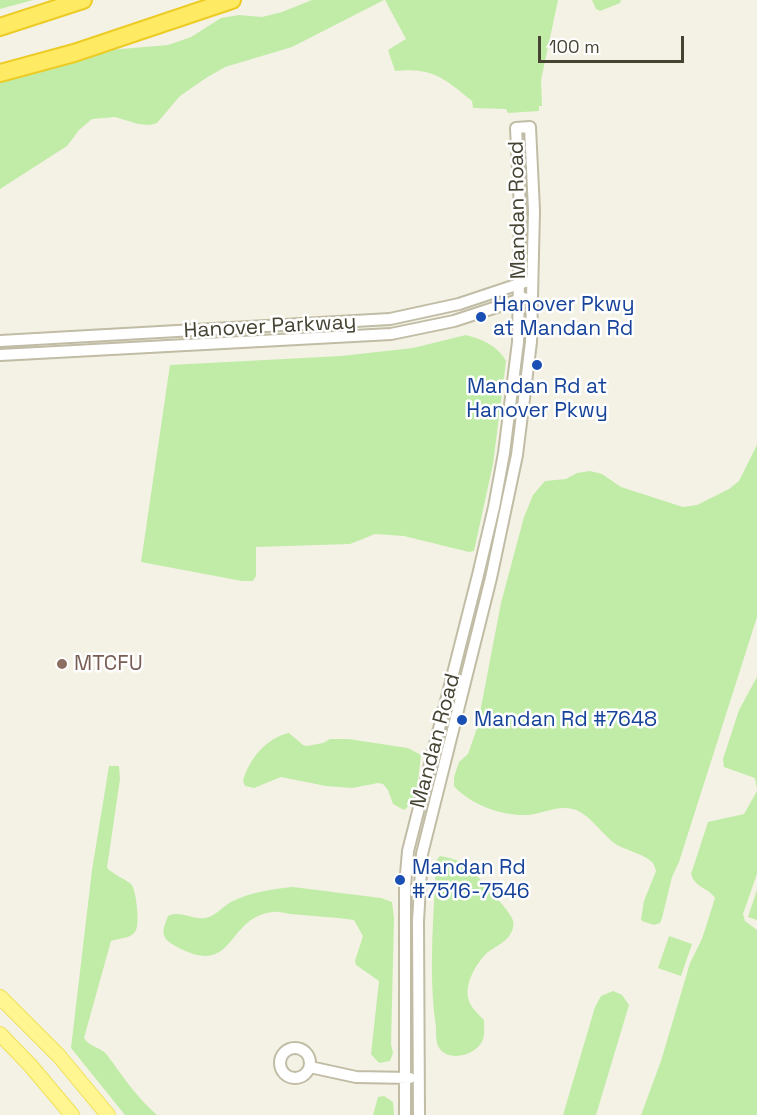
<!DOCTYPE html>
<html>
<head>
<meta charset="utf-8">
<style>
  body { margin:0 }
  #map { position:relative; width:757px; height:1115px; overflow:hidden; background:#f4f2e4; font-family:"Space Grotesk",sans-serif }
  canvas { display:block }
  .scale { position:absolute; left:538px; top:36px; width:146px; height:27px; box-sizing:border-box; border:3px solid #464333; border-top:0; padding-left:8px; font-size:18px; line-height:21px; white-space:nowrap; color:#464333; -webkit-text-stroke:4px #fff; paint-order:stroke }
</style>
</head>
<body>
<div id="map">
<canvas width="757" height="1115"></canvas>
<div class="scale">100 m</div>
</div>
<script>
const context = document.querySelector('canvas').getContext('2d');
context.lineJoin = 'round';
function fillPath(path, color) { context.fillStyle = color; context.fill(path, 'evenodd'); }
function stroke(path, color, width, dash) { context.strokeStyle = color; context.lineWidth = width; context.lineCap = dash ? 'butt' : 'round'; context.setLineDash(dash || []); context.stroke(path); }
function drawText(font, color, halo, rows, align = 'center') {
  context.font = font + ' "Space Grotesk",sans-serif'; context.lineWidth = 5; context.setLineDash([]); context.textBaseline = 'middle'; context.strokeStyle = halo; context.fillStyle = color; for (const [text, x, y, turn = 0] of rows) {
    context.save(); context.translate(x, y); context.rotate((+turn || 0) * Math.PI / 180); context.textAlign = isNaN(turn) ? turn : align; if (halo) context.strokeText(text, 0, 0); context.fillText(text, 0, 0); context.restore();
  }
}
const green = new Path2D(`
  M 0,0 L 33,0 L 0,9 Z
  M 312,0 L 384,0 L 292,47 L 225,67 L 206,78 L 180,96 L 157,123 L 150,125 L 138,124 L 115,117 L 92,119 L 79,130 L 67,146 L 0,189 L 0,73 L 74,53 L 168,45 L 191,37 L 221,18 L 239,15 L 262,17 L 282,12 Z
  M 385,0 L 558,0 L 541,80 L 542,106 L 539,106 L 539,111 L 508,113 L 506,109 L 473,108 L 472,101 C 445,79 433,67 395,71 L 388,50 L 406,39 Z
  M 592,0 L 621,0 L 620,3 L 600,11 L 596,9 Z
  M 466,335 C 482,339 498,346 506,361 L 493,464 L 474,551 L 469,552 L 404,536 L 375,534 L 350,544 L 256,547 L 256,576 L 253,581 L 242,581 L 141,562 L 170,365 L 341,356 L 413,348 Z
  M 757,445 L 757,617 L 679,862 L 672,877 L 662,918 L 660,923 L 654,925 L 642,921 L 641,919 L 644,901 L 656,871 C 655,868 654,864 652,862 C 647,856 627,850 619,846 C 603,837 593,817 576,810 C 560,805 550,811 535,814 C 510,819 471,806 454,786 L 454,777 L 459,762 L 468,754 L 477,728 L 501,603 L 524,517 L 533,495 L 545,481 L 566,479 L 577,473 L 590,471 L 602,474 L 621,487 L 683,507 L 697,505 L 729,489 L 739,481 Z
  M 757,677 L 757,789 L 755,778 L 724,767 L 723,759 L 739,710 Z
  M 289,733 L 303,745 L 307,746 L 323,743 L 330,739 L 348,739 L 408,748 L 421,755 C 419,771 418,801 404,810 L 393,804 L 388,790 L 383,784 L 378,783 L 352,788 L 326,786 L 281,777 L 254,788 L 245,786 L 243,781 C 249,759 266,738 289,733 Z
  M 109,766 L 119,766 L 120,779 L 107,868 C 114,875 124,878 131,884 C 136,888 140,924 136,930 C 132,939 119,938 111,941 L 84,1038 C 89,1047 101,1047 107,1055 C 122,1075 137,1098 157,1115 L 125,1115 L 71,1048 L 92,870 Z
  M 757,791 L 757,874 L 743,914 L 745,921 L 757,930 L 757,1115 L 641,1115 L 661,1061 L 690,963 L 702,939 L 715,898 C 708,887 696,889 691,874 L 708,822 L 744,814 Z
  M 440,856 C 450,858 457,859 466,866 C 474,871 508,909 512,918 C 514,922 514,927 512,931 C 508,941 497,946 488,952 C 477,962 465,982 468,998 C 470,1007 478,1014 484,1020 C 484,1026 485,1034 483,1039 C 478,1055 447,1064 438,1046 C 436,1041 436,1033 436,1027 C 428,973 434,916 436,861 Z
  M 293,887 L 381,898 L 392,902 L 394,918 L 391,1044 L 393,1053 L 390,1061 L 379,1063 L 371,1054 L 379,981 L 356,965 L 355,961 L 363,936 L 354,920 C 333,917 311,916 290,914 C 284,913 278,911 272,912 C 224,918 236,982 172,944 C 159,936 164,927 168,916 C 181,910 192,920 205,918 C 217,916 222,906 233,901 C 251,892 273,889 293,887 Z
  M 757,890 L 757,920 L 748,917 Z
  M 669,936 L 692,944 L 681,976 L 658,968 Z
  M 613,991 L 622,995 L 629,1005 L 596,1115 L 563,1115 L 595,1007 L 601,996 Z
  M 384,1096 L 393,1102 L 394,1115 L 373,1115 L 378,1097 Z`);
const minor = new Path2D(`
  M 0,341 L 390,319 L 459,304 L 525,282
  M 0,355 L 391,334 L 454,321 L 524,298
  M280 1063a15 15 0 1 1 30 0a15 15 0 1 1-30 0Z
  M 310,1067 L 356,1077 L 410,1078
  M 405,1115 L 405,886 L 408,851 L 478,575 L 494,507 L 504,453 L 518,342 L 520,209 L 516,128 L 530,127 L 534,210 L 531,342 L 517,455 L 491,578 L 422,854 L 418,921 L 419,1115`);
const major = new Path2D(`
  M 0,997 L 59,1056 L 108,1115
  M 0,1034 L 30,1065 L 72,1115`);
const highway = new Path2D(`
  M 0,27 L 83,0
  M 0,73 L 74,53 L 232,0`);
const markers = [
  [481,317,6,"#1a4fb4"],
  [537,365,6,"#1a4fb4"],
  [62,664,6,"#8d6e63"],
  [462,720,6,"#1a4fb4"],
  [400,880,6,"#1a4fb4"]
];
const streetNames = [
  ["Mandan Road",518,210,-91],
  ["Hanover Parkway",270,327,-3],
  ["Mandan Road",436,741,-75]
];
const transitNames = [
  ["Hanover Pkwy",493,305],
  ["at Mandan Rd",493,329],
  ["Mandan Rd at",537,387,"center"],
  ["Hanover Pkwy",537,411,"center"],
  ["Mandan Rd #7648",474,720],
  ["Mandan Rd",412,868],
  ["#7516-7546",412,892]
];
const educationNames = [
  ["MTCFU",74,664]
];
fillPath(green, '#c0eca8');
stroke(minor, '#c0bca5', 14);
stroke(major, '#efe057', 16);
stroke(highway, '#eccb25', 20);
stroke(minor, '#fff', 10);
stroke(major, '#fff691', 14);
stroke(highway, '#ffea63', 16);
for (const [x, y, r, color] of markers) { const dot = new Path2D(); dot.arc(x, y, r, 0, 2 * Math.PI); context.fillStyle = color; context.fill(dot); stroke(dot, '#fff', 2); }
drawText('21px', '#464333', '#fff', streetNames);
drawText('21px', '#164399', '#fff', transitNames, 'left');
drawText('21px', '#785e54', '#fff', educationNames, 'left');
</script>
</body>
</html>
